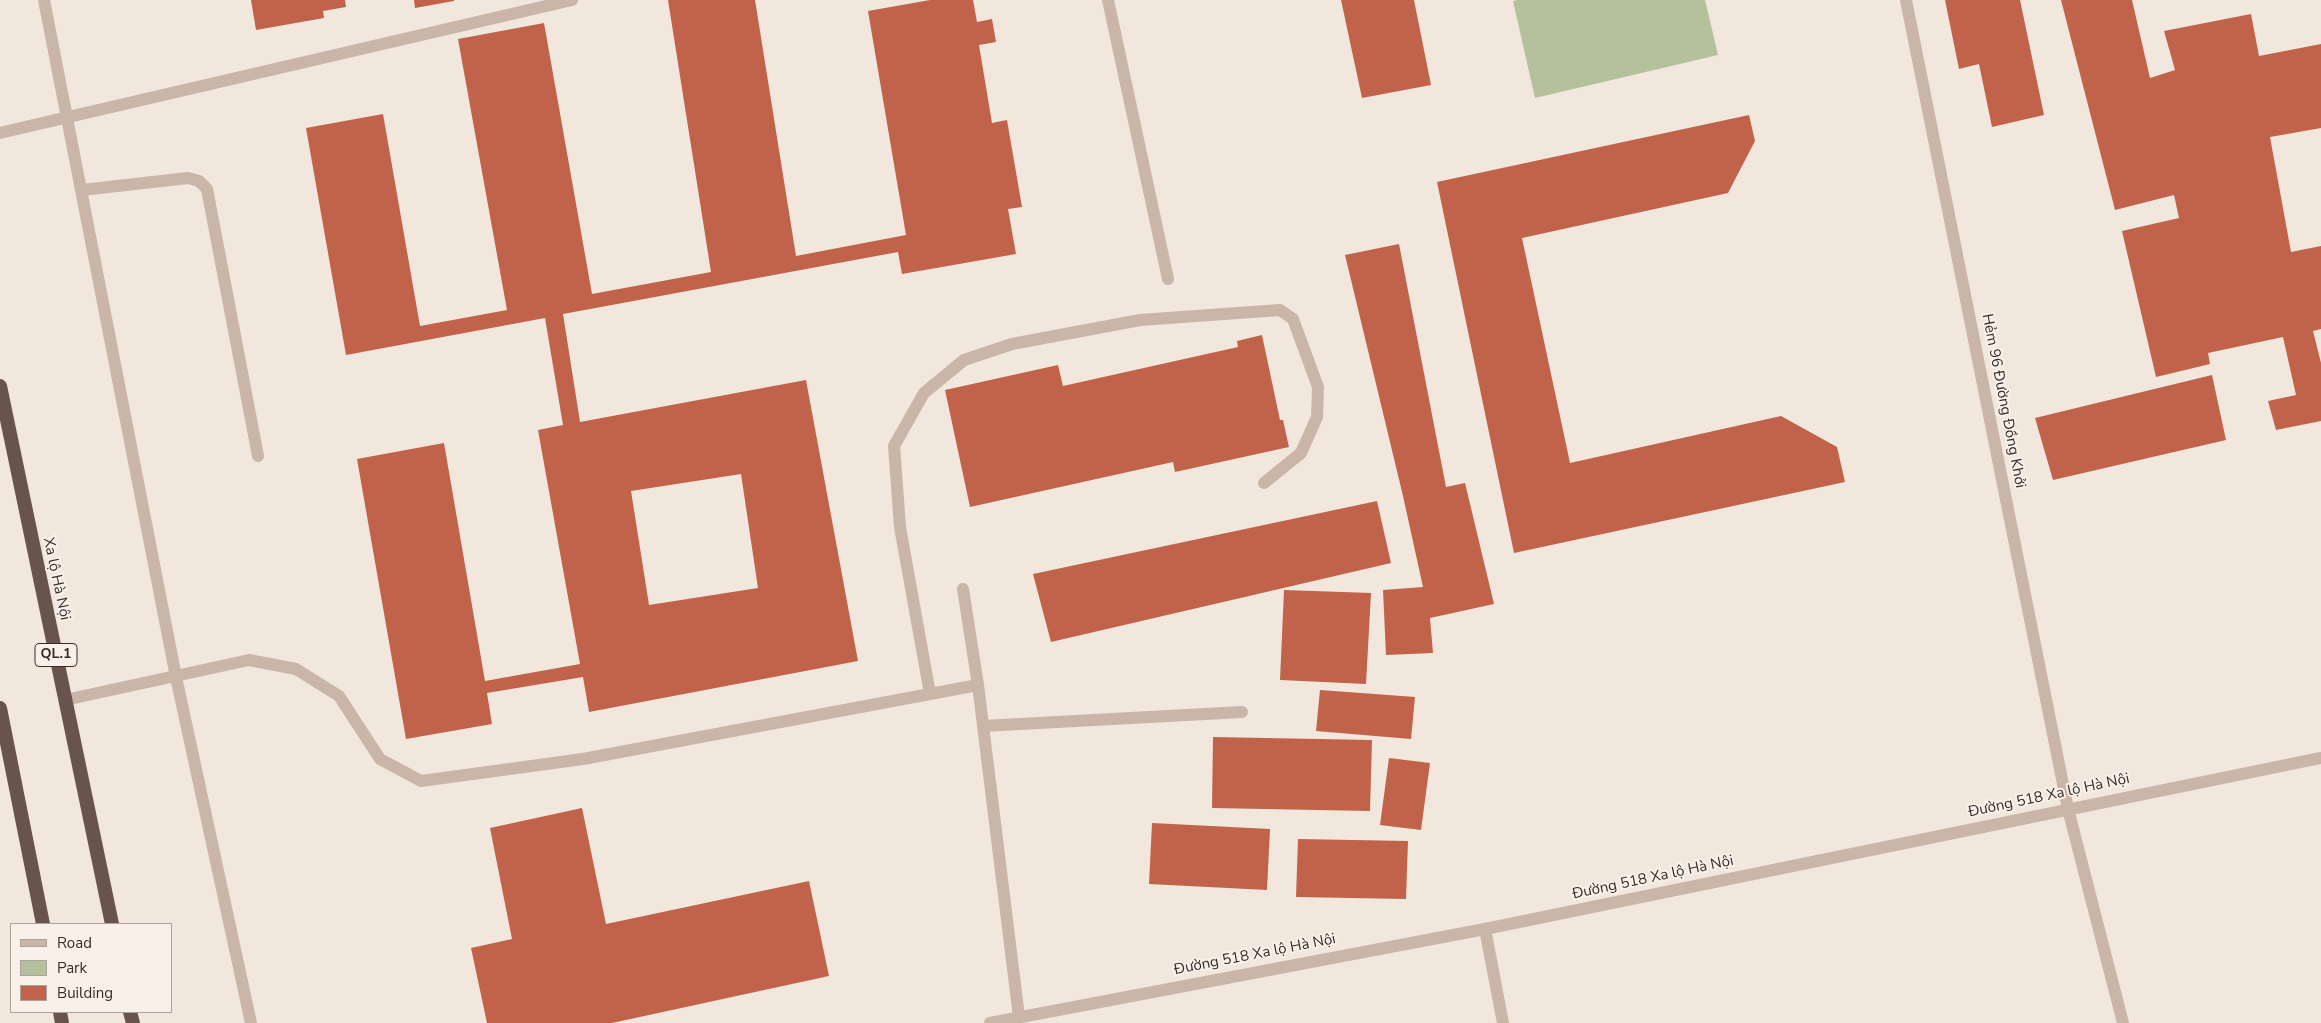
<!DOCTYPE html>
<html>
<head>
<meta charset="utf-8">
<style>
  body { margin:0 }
  #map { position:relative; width:2321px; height:1023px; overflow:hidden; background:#f1e7dd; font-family:"Nunito Sans",sans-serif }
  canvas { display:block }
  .legend { position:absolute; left:10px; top:923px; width:162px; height:90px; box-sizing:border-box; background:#f9f1e9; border:1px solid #aba29c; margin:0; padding:6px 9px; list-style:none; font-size:15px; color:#362c29 }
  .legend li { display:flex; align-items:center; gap:10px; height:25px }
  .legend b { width:25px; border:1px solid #aba29c }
</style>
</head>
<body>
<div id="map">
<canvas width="2321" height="1023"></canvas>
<ul class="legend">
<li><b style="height:6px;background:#c9b6a9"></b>Road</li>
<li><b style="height:14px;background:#b5c09d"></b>Park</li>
<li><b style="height:14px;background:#c1634b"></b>Building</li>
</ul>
</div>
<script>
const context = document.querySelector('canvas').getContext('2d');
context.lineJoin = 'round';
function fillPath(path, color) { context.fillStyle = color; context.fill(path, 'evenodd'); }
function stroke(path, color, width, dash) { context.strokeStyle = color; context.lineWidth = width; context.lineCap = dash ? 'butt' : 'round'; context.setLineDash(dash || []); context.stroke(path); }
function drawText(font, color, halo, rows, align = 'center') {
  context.font = font + ' "Nunito Sans",sans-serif'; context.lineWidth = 4; context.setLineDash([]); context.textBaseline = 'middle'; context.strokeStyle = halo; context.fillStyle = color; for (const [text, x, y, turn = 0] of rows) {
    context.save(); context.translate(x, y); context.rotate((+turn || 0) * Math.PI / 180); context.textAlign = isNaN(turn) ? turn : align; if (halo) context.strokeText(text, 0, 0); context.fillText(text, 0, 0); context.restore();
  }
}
const green = new Path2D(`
  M 1518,0 L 1705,0 L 1718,55 L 1535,98 L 1513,1 Z`);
const building = new Path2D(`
  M 251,0 L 345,0 L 346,7 L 323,11 L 324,18 L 256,30 Z
  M 414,0 L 454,0 L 454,1 L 415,8 Z
  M 668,0 L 755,0 L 796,256 L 906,235 L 868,11 L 930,0 L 973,0 L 977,22 L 992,19 L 996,42 L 979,45 L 992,123 L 1007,120 L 1022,207 L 1008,209 L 1016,254 L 902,274 L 898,252 L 563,314 L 580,422 L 806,380 L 858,661 L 589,712 L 583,677 L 487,693 L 492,724 L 406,739 L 357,459 L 444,443 L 485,681 L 580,664 L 538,430 L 563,425 L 545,318 L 346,355 L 306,128 L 383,114 L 420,326 L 507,310 L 458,39 L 544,23 L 592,294 L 711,272 ZM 741,474 L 758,588 L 649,605 L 631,491 Z
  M 1341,0 L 1414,0 L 1431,85 L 1362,98 Z
  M 1945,0 L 2020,0 L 2044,115 L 1992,127 L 1979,64 L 1959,69 Z
  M 2061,0 L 2132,0 L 2150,78 L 2175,70 L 2164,31 L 2251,14 L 2259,56 L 2321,44 L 2321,128 L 2270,137 L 2291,252 L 2321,246 L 2321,329 L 2313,331 L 2321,363 L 2321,421 L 2276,430 L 2268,401 L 2296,395 L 2283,337 L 2208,353 L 2210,364 L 2156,377 L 2122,231 L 2179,218 L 2174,195 L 2115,210 Z
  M 1749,115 L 1755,141 L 1728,193 L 1522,238 L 1570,463 L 1781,416 L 1837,447 L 1845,482 L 1514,553 L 1437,182 Z
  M 1399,244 L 1446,487 L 1465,483 L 1494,604 L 1430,618 L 1433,653 L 1386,655 L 1383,590 L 1423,587 L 1403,496 L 1345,255 Z
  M 1262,335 L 1280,420 L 1283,420 L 1289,447 L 1175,472 L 1173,462 L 970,507 L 945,390 L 1058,365 L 1063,386 L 1238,347 L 1237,341 Z
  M 2212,375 L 2226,440 L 2053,480 L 2035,418 Z
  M 1377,501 L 1391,563 L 1051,642 L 1033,574 Z
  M 1284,590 L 1371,593 L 1366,684 L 1280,680 Z
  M 1320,690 L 1415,697 L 1411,739 L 1316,731 Z
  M 1213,737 L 1372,740 L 1370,811 L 1212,808 Z
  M 1389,758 L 1430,763 L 1421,830 L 1380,825 Z
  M 582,808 L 606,924 L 809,881 L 829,976 L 612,1023 L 487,1023 L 471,948 L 512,939 L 490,828 Z
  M 1152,823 L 1270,829 L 1267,890 L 1149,884 Z
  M 1298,839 L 1408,841 L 1406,899 L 1296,897 Z`);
const service = new Path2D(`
  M 0,133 L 572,0
  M 82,190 L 188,178 L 199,181 L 207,189 L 258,456
  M 963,589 L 978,685 L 1019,1017
  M 930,694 L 900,527 L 894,446 L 924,393 L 964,360 L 1012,344 L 1140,320 L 1280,310 L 1293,319 L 1318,387 L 1317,417 L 1301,453 L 1264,483
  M 65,700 L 249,660 L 296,669 L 339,696 L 380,759 L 421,781 L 583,759 L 978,685
  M 983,726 L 1242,712`);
const minor = new Path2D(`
  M 44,0 L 176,677 L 251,1023
  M 1108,0 L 1168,279
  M 1906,0 L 2068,809 L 2123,1023
  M 1485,929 L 1503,1023`);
const tertiary = new Path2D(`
  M 990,1023 L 1485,929 L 2321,758`);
const trunk = new Path2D(`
  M 0,386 L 112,924
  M 0,708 L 43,924
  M 60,1012 L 62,1023
  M 130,1012 L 133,1023`);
const shields = [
  [56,655,42]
];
const shieldNames = [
  ["QL.1",56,655]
];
const streetNames = [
  ["Hẻm 96 Đường Đồng Khởi",2003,401,79],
  ["Xa lộ Hà Nội",56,579,78],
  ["Đường 518 Xa lộ Hà Nội",2049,796,-12],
  ["Đường 518 Xa lộ Hà Nội",1653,878,-12],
  ["Đường 518 Xa lộ Hà Nội",1255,955,-11]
];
fillPath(green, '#b5c09d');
fillPath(building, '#c1634b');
stroke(service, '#c9b6a9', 12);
stroke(minor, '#c9b6a9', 12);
stroke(tertiary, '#c9b6a9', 12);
stroke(trunk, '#68544d', 14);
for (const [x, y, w] of shields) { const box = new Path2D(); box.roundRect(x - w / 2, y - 11.5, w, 23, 4); context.fillStyle = '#f9f1e9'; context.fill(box); stroke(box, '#362c29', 1); }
drawText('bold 14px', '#362c29', null, shieldNames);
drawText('15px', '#362c29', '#f9f1e9', streetNames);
</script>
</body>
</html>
